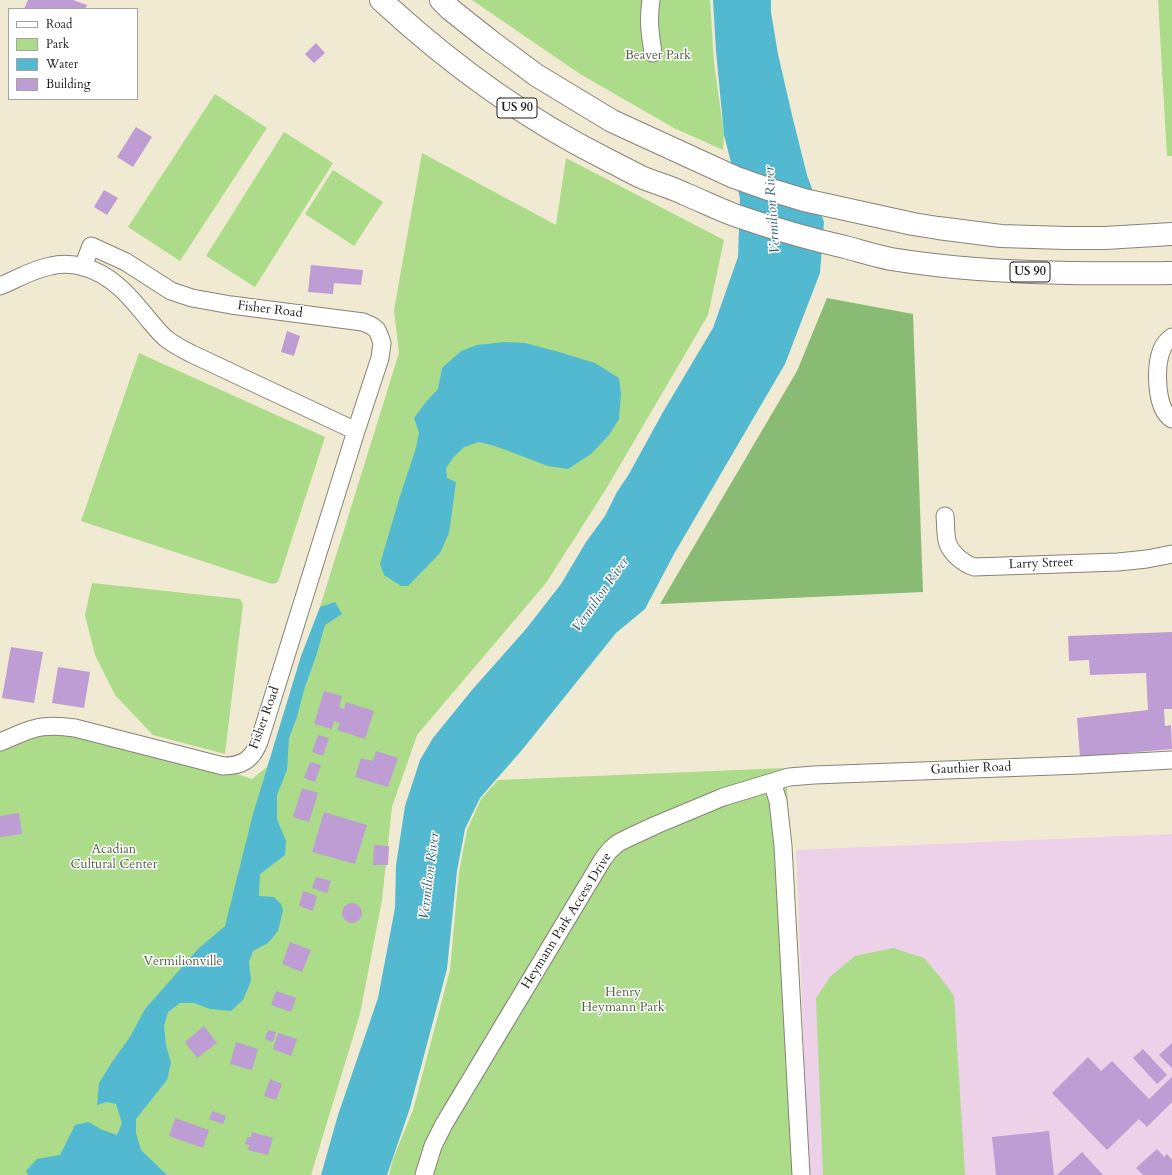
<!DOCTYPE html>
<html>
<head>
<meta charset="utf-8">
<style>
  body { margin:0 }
  #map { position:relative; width:1172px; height:1175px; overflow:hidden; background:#f1ead2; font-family:Cardo,serif }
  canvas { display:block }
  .legend { position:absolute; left:8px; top:8px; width:130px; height:92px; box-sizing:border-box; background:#fff; border:1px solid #a4a4a4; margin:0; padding:5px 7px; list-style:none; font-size:12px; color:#1c1c1c }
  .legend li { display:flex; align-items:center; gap:8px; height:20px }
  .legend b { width:20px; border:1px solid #a4a4a4 }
</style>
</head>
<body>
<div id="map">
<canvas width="1172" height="1175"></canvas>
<ul class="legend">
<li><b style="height:5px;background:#fff"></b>Road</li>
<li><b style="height:11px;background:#acdb89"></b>Park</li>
<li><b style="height:11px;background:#52b9d0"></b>Water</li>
<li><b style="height:11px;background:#be9cd4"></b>Building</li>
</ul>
</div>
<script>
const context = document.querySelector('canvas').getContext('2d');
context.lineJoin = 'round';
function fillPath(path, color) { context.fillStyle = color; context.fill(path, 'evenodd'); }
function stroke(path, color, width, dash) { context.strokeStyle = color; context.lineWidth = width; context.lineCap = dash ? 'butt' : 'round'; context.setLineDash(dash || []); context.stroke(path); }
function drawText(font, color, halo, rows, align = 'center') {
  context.font = font + ' Cardo,serif'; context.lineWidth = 3; context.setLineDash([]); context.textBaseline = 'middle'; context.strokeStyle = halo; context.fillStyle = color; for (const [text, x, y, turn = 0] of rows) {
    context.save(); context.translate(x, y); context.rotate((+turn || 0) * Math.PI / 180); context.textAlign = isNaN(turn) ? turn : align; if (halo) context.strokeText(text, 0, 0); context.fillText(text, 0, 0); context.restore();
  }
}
const built = new Path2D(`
  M 1172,834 L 1172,1175 L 809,1175 L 796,850 Z`);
const green = new Path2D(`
  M 472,0 L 710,0 L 714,63 L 724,135 L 723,150 L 674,128 L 580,74 Z
  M 1158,0 L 1172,0 L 1172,156 L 1167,156 Z
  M 215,94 L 267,128 L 180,261 L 128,227 Z
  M 284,132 L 333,163 L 255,287 L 206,256 Z
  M 422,153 L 556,225 L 566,158 L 724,240 L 708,315 L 606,489 L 546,583 L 417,735 L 392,807 L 382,900 L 360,1014 L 311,1175 L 0,1175 L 0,745 L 20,737 L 60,732 L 216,767 L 252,779 L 267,767 L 304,690 L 320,607 L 399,353 L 394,310 Z
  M 333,170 L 383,202 L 354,246 L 305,214 Z
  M 139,353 L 325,437 L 278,582 L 272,584 L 81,521 Z
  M 92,583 L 240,599 L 243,604 L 225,754 L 153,735 L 115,695 L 95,655 L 85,615 Z
  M 786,768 L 806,1175 L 389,1175 L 393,1159 L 413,1110 L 450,970 L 459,872 L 467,830 L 481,799 L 498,780 Z
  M 893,948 L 924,958 L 941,978 L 954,996 L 965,1175 L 823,1175 L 816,998 L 830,977 L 855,956 Z`);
const forest = new Path2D(`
  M 827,298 L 913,314 L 923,592 L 660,604 L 797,371 Z`);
const water = new Path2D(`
  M 713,0 L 771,0 L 771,12 L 778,54 L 792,115 L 807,175 L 824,222 L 820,273 L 785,364 L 674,554 L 645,609 L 616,633 L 522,750 L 480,798 L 465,829 L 457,871 L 447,969 L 410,1108 L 387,1175 L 321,1175 L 338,1115 L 378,998 L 395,908 L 396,865 L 405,806 L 420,760 L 433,738 L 472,690 L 526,629 L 561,584 L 586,542 L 605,516 L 617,492 L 629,474 L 663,412 L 713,328 L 738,257 L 740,198 L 724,135 L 716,51 Z
  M 504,342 L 525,343 L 559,352 L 595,363 L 619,378 L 621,394 L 619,419 L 609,435 L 591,454 L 568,469 L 548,466 L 495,446 L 479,442 L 464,447 L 453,458 L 446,468 L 447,478 L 456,482 L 449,533 L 440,553 L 408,586 L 401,586 L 384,575 L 380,564 L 400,496 L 416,448 L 419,433 L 414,418 L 426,402 L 438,389 L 442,368 L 461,351 L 477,345 Z
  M 335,602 L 342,614 L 325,625 L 317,653 L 304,690 L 297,717 L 289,738 L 287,770 L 277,795 L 277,819 L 286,841 L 285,855 L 260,874 L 259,896 L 274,897 L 281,904 L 283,910 L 278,931 L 268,943 L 253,951 L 249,962 L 251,981 L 243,1000 L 231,1011 L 210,1009 L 194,1003 L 180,1003 L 168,1012 L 164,1026 L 166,1045 L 171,1063 L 167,1080 L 136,1119 L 136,1133 L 141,1150 L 167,1175 L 28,1175 L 26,1171 L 37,1159 L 60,1155 L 75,1125 L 89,1122 L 100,1129 L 117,1135 L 122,1123 L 116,1104 L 107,1102 L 97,1105 L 99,1083 L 112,1062 L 130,1037 L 145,1009 L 198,949 L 225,926 L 253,814 L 301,656 L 320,607 Z`);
const building = new Path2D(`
  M 28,0 L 73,0 L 87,5 L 85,9 L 24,9 Z
  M 316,43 L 325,53 L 314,63 L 305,54 Z
  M 136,127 L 152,137 L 133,167 L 117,157 Z
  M 104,190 L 118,198 L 107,215 L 94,207 Z
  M 311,265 L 363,270 L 361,285 L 334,283 L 333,294 L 308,292 Z
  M 287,331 L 300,336 L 294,356 L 281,352 Z
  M 1172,632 L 1172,709 L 1164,709 L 1165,726 L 1171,725 L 1172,749 L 1080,757 L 1077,718 L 1148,710 L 1146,673 L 1090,675 L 1089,660 L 1069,661 L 1068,636 Z
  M 11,647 L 43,652 L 34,703 L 2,698 Z
  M 58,667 L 90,672 L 84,708 L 52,703 Z
  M 324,691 L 342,696 L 339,707 L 344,709 L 346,702 L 374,711 L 365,739 L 337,730 L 340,723 L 334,721 L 332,729 L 314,724 Z
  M 318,735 L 329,738 L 323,756 L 312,752 Z
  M 376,751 L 398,758 L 388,787 L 355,777 L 361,758 L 373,761 Z
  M 310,762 L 321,765 L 315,782 L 304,778 Z
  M 302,788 L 318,793 L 309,822 L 293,817 Z
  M 324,812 L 367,825 L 355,864 L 312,852 Z
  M 19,813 L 22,834 L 0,837 L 0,816 Z
  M 374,845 L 389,846 L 388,865 L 373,865 Z
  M 316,877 L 331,881 L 327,893 L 312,888 Z
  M 303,891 L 317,896 L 313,911 L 299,906 Z
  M342 913a10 10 0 1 1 20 0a10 10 0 1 1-20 0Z
  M 290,942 L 311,950 L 302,972 L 282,964 Z
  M 276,991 L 296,998 L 291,1012 L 271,1005 Z
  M 204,1026 L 217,1043 L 197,1058 L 185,1042 Z
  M 268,1030 L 276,1032 L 273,1042 L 265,1039 Z
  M 278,1033 L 297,1039 L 291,1056 L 273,1049 Z
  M 236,1042 L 258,1049 L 252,1070 L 230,1064 Z
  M 1172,1043 L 1172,1068 L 1159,1055 Z
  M 1143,1049 L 1167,1075 L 1157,1084 L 1133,1058 Z
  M 1088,1057 L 1101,1071 L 1112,1061 L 1149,1099 L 1172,1077 L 1172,1102 L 1147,1127 L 1139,1119 L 1107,1150 L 1052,1093 Z
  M 270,1079 L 282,1084 L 276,1100 L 264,1096 Z
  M 212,1111 L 226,1116 L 223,1124 L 209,1119 Z
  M 175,1118 L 209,1130 L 203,1148 L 169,1136 Z
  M 1049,1131 L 1054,1175 L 996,1175 L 992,1137 Z
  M 252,1132 L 273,1138 L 268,1155 L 248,1150 L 249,1145 L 245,1144 L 247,1137 L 251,1137 Z
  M 1157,1149 L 1164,1157 L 1167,1154 L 1172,1160 L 1172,1175 L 1143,1175 L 1136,1168 Z
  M 1082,1152 L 1103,1175 L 1057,1175 Z`);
const minor = new Path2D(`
  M 651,0 C 648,20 650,33 653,53
  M 0,286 C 17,279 33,269 51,266 C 62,263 73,264 84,267 C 113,275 131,298 149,320 C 155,327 161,335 168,340 C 176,346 184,350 192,354 L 356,431
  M 1172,337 C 1168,340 1164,344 1162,349 C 1155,366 1155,409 1172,419
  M 945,516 C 946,524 945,537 948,544 C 952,554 964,564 974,567 L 1118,562 L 1147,559 L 1172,554
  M 0,742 C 11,738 22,732 33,729 C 46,725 61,726 75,728 L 223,766 C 242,766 252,760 259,742 L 356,431 L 380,358 L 382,343 L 380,337 L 377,330 L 372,326 L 363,322 L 231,305 L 192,298 L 171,291 L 126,262 L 91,246 L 83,267
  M 772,782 L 778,801 L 783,846 L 801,1175
  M 424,1175 L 433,1146 L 444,1124 L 603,859 L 610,850 L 618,843 L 630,837 L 656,825 L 723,797 L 789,777 L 814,775 L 1080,765 L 1172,760`);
const highway = new Path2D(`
  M 381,0 C 449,63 522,117 606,159 C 618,165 629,171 641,177 C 655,183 671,187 685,194 C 702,201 720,210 737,216 C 772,228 809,239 845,247 C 860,251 876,256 891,259 C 984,274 1078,274 1172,273
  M 441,0 L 450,9 L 489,40 L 536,75 L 612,121 L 734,177 L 768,189 L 804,200 L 913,224 L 938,228 L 1001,236 L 1066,238 L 1105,238 L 1172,234`);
const shields = [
  [517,108,40],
  [1030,272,40]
];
const shieldNames = [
  ["US 90",517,108],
  ["US 90",1030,272]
];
const parkNames = [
  ["Beaver Park",658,56],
  ["Acadian",114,850],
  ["Cultural Center",114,865],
  ["Vermilionville",183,962],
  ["Henry",623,993],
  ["Heymann Park",623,1008]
];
const streetNames = [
  ["Fisher Road",270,310,7],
  ["Larry Street",1041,564,-2],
  ["Fisher Road",265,718,-70],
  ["Gauthier Road",971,769,-2],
  ["Heymann Park Access Drive",567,921,-58]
];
const waterNames = [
  ["Vermilion River",773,210,-94],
  ["Vermilion River",601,595,-55],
  ["Vermilion River",430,876,-83]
];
fillPath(built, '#edd1e9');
fillPath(green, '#acdb89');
fillPath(forest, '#89bb75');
fillPath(water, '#52b9d0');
fillPath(building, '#be9cd4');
stroke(minor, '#868377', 19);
stroke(highway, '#868377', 24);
stroke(minor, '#fff', 17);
stroke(highway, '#fff', 22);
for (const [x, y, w] of shields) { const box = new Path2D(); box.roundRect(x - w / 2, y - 10, w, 20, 3); context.fillStyle = '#fff'; context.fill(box); stroke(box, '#1c1c1c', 1); }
drawText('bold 12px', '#1c1c1c', null, shieldNames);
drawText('13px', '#4e5f42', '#fff', parkNames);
drawText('13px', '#1c1c1c', '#fff', streetNames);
drawText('italic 14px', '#34636d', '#fff', waterNames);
</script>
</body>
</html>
